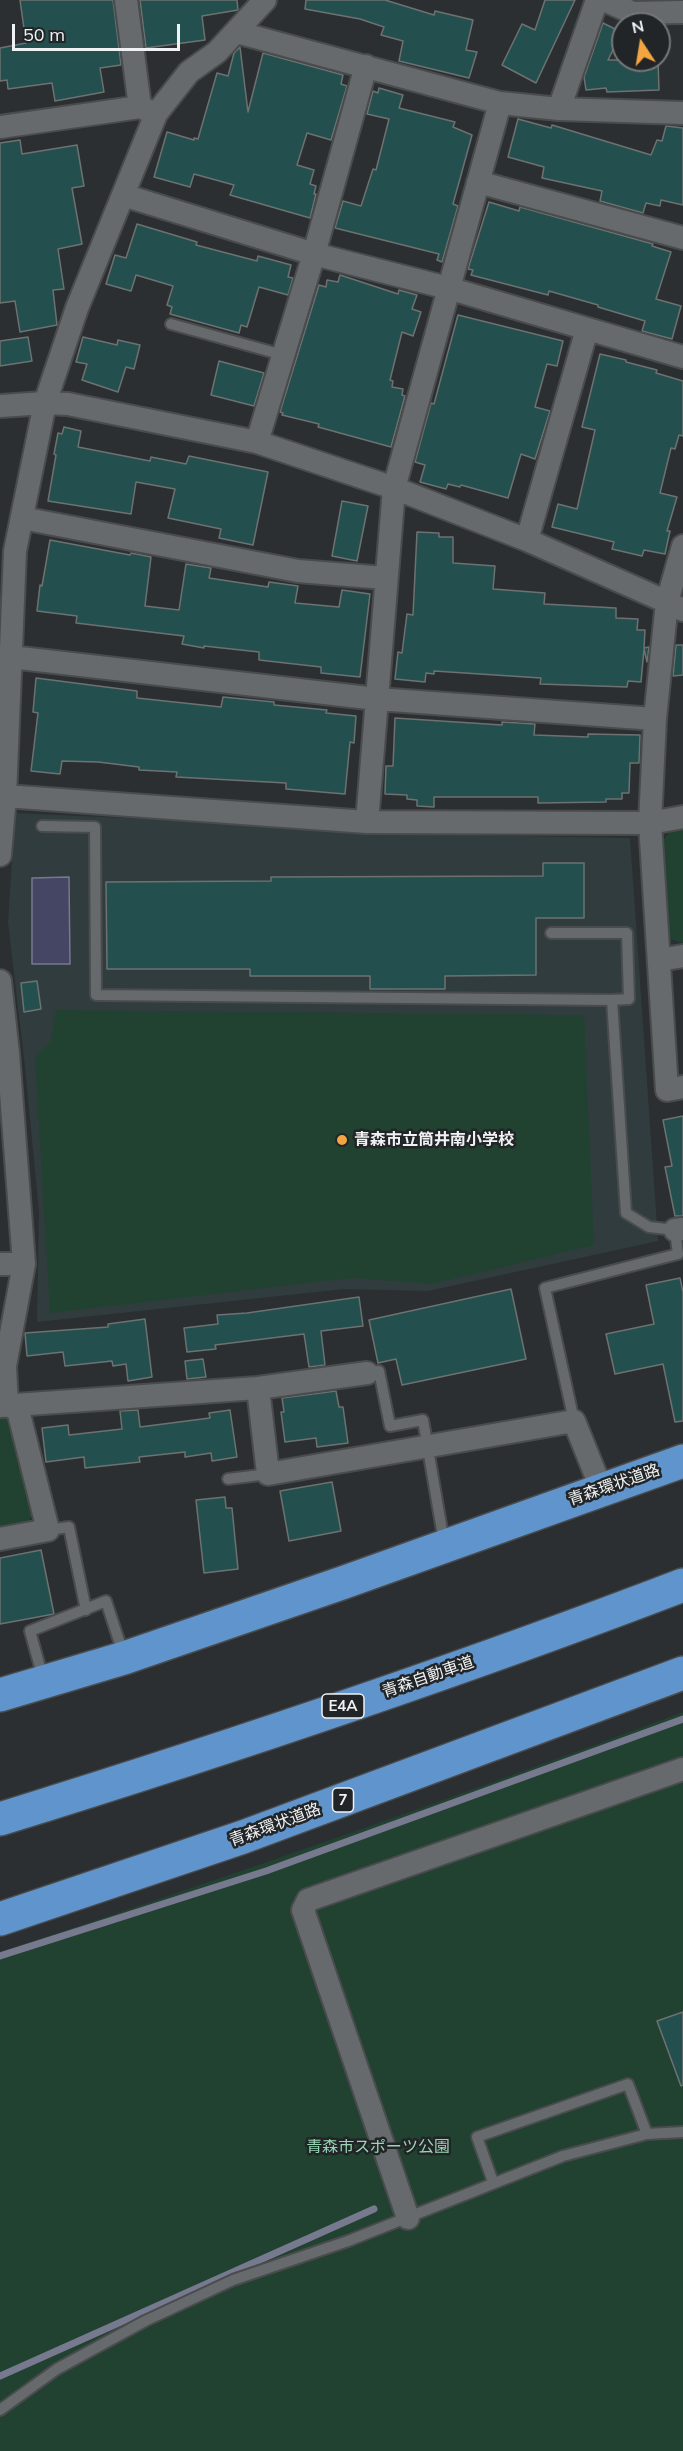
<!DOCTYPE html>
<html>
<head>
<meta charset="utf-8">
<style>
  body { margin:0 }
  #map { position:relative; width:683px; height:2451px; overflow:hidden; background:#2c2f31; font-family:Mulish,sans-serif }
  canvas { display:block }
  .north { position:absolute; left:611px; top:12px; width:60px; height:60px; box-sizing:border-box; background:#222527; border:2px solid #747778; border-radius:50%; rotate:348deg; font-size:16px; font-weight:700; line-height:24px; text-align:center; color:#eff1f2 }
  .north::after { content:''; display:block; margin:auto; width:21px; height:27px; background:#f2a541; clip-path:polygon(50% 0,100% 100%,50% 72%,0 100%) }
  .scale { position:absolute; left:12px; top:24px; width:168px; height:27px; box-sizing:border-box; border:3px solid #eff1f2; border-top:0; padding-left:8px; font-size:18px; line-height:21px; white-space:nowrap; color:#eff1f2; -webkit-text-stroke:4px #222527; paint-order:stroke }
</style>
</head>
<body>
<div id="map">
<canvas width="683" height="2451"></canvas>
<div class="north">N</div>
<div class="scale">50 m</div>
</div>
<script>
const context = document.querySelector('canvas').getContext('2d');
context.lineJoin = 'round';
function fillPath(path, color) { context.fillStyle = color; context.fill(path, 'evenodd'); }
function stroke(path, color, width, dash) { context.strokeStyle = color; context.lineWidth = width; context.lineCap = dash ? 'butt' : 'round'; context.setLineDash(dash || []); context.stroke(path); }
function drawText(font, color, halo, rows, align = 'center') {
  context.font = font + ' Mulish,"Noto Sans JP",sans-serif'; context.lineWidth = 5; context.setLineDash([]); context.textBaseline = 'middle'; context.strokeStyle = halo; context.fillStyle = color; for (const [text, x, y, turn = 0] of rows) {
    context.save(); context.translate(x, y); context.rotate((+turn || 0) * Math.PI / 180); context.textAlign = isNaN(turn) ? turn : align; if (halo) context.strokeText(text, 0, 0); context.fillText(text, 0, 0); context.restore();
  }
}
const built = new Path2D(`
  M 15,813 L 280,825 L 363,833 L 630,838 L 658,1241 L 428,1291 L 344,1289 L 37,1322 L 39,1212 L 25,1067 L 8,922 Z`);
const green = new Path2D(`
  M 683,829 L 683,943 L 670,939 L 659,845 L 670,832 Z
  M 56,1010 L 584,1015 L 594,1245 L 432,1284 L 352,1278 L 50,1313 L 35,1057 L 51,1040 Z
  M 0,1418 L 7,1418 L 33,1513 L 27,1524 L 0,1528 Z
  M 683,1712 L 683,2451 L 0,2451 L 0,1952 C 229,1877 457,1797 683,1712 Z`);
const water = new Path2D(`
  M 69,877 L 70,964 L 32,964 L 32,878 Z`);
const stream = new Path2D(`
  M 0,1956 L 266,1871 L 683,1719
  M 0,2376 L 374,2209`);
const building = new Path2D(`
  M 20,0 L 113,0 L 121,65 L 100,68 L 104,92 L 55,101 L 52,83 L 8,89 L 7,80 L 0,81 L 0,48 L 26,43 Z
  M 140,0 L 237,0 L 238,10 L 202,16 L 205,40 L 146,48 Z
  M 306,0 L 385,0 L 434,15 L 435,11 L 473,20 L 466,50 L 477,52 L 469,78 L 399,61 L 403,41 L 381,35 L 384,27 L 360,19 L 305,9 Z
  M 545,0 L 575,0 L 536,83 L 502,65 L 522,24 L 535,30 Z
  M 603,23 L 623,33 L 623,48 L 615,46 L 608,60 L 658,60 L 659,90 L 607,92 L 606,88 L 586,90 L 584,77 Z
  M 240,47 L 248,112 L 263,53 L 343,75 L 341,84 L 347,86 L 331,140 L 307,133 L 297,165 L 314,170 L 310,184 L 316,186 L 314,194 L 316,194 L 310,218 L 230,195 L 234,185 L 194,174 L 190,187 L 154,177 L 167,132 L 194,140 L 194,138 L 198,139 L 217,73 L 228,76 L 234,53 Z
  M 379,88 L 403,95 L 399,108 L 455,122 L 453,127 L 472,135 L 453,204 L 458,206 L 442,262 L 437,260 L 439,254 L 335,228 L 343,201 L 361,206 L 373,169 L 376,170 L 389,119 L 367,114 L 373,91 L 378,93 Z
  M 518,119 L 551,128 L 552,125 L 651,155 L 657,140 L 662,141 L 666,126 L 683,128 L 683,205 L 661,200 L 660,206 L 646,203 L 643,213 L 600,201 L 602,191 L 542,178 L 544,167 L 508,157 Z
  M 20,140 L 22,154 L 77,145 L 84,186 L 72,188 L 82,244 L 58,249 L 64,289 L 53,290 L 57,325 L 20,332 L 15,301 L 0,303 L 0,143 Z
  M 489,202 L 519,211 L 520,207 L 653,244 L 652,246 L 671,252 L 656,299 L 681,306 L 672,339 L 642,331 L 645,321 L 598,307 L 598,305 L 549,291 L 548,295 L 471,275 L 473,270 L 468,269 Z
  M 137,224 L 197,242 L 196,245 L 257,261 L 258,256 L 291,265 L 288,277 L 293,278 L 288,295 L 259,287 L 247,327 L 241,325 L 239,333 L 170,314 L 172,307 L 167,305 L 173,286 L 136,275 L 131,291 L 106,284 L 115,255 L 126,258 Z
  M 340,275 L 398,294 L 399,290 L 417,295 L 412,309 L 421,312 L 413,336 L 402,332 L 390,380 L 393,381 L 392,387 L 403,389 L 402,395 L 405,396 L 391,447 L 318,427 L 319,424 L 282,415 L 283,413 L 280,412 L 319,285 L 326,287 L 327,280 L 338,282 Z
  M 458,315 L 563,341 L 557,366 L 547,364 L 535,407 L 550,411 L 535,459 L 521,454 L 508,498 L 461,485 L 460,487 L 448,484 L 446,489 L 420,482 L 425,465 L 415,462 L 431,403 L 434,404 Z
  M 28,337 L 32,361 L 0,366 L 0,341 Z
  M 83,337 L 117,345 L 118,340 L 140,345 L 134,369 L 126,367 L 118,392 L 82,380 L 87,364 L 76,362 Z
  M 600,354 L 626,360 L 626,362 L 657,370 L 656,373 L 683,381 L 683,436 L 679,435 L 675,449 L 671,448 L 660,493 L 677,497 L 667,531 L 670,531 L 665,554 L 644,550 L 642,556 L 612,549 L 614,542 L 552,527 L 558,504 L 577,509 L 595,430 L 582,427 Z
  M 219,361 L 264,373 L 254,406 L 211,395 Z
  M 64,427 L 81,431 L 78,447 L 150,461 L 151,457 L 186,464 L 189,456 L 268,472 L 253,545 L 219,538 L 221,529 L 168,518 L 175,489 L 136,482 L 131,514 L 48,501 L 56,455 L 54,454 L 58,433 L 62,434 Z
  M 342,501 L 368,506 L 357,561 L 332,556 Z
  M 417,532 L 439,533 L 439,537 L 453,537 L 453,563 L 495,566 L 493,589 L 545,593 L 544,604 L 616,608 L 616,618 L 638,619 L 637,630 L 645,630 L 644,648 L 649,647 L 647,662 L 644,649 L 641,682 L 628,681 L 627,687 L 540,684 L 541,678 L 434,671 L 434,674 L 426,673 L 425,682 L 395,679 L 398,652 L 402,653 L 407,614 L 413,615 Z
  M 50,540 L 130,555 L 131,553 L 151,557 L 145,606 L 179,610 L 186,564 L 211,568 L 209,578 L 268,587 L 269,582 L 298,586 L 295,603 L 339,607 L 342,590 L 370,594 L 360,677 L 321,673 L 321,667 L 259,660 L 259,652 L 204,646 L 204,648 L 182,644 L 184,636 L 76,623 L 77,616 L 37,611 L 40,585 L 42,586 Z
  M 676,645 L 683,645 L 683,675 L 673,676 Z
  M 36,678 L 137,691 L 137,698 L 221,707 L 223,697 L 274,702 L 274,705 L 327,710 L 326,713 L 356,716 L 354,743 L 350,742 L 345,794 L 286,789 L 286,783 L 176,777 L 177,772 L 139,770 L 139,767 L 98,762 L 62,761 L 60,774 L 31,771 L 38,713 L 33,712 Z
  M 395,718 L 502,725 L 502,722 L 535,724 L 534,735 L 588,737 L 588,734 L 640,735 L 639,763 L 630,763 L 629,793 L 622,793 L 622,799 L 606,799 L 606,802 L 538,803 L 538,797 L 434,797 L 434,807 L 417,806 L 417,800 L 407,799 L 407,795 L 385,794 L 386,766 L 393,766 Z
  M 543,863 L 584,863 L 584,918 L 536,918 L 536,975 L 445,976 L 445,989 L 370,989 L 370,976 L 250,976 L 250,969 L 107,969 L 106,882 L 271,881 L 271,877 L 543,876 Z
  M 37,981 L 41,1009 L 24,1012 L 21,983 Z
  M 683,1116 L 683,1216 L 675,1216 L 665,1167 L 672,1166 L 663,1120 Z
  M 680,1278 L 683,1292 L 683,1421 L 675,1422 L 663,1364 L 615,1374 L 606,1334 L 654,1324 L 646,1285 Z
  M 511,1289 L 526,1359 L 402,1385 L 396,1359 L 378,1363 L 369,1320 Z
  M 359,1297 L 363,1326 L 321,1331 L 325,1365 L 309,1367 L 304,1334 L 215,1345 L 216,1349 L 187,1352 L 184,1328 L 218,1324 L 217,1315 L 247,1313 Z
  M 145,1319 L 152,1377 L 128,1381 L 126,1364 L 113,1366 L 112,1361 L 65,1366 L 63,1352 L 27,1356 L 25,1333 L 108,1327 L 108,1324 Z
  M 203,1359 L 206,1377 L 187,1379 L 185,1361 Z
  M 336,1391 L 339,1407 L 343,1407 L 348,1443 L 317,1447 L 316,1438 L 285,1442 L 281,1412 L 284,1412 L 282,1398 Z
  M 138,1410 L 140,1427 L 210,1418 L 209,1413 L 230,1410 L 237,1457 L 212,1461 L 211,1453 L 185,1457 L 185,1452 L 139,1457 L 140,1462 L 85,1468 L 84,1457 L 46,1462 L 42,1428 L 68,1425 L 69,1435 L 122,1429 L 120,1411 Z
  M 332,1482 L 341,1531 L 289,1541 L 280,1491 Z
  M 225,1497 L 226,1508 L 232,1508 L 238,1569 L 204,1573 L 196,1500 Z
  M 41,1550 L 54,1614 L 0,1624 L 0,1558 Z
  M 683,2012 L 683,2085 L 681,2086 L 657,2021 Z`);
const lane = new Path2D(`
  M 171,324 L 283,355
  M 42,826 L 95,827 L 96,995 L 612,1000 L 626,1213 L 649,1227 L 675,1230 L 678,1254 L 545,1288 L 574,1421
  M 551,933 L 627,933 L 629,999 L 612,1000
  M 367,1373 L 379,1371 L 390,1426 L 423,1420 L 444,1542
  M 228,1479 L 268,1474
  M 48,1530 L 69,1527 L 86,1610
  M 43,1678 L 30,1631 L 106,1601 L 124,1656
  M 493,2182 L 477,2137 L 628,2084 L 647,2134
  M 0,2410 L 57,2369 L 145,2321 L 233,2280 L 348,2241 L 563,2156 L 647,2134 L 683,2132`);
const street = new Path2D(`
  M 126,0 L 140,107
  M 604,0 L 633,13 L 683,12
  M 236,32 L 500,103 L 559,109 L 683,113
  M 559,109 L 597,0
  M 0,127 L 140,107 L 156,114
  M 478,182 L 683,238
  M 123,195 L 314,254 L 448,288 L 683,357
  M 0,406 L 45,403 L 68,404 L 257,442 L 394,488 L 527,540 L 667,602 L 683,546
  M 257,442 L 314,254 L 366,66
  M 22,518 L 298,571 L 385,578
  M 527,540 L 587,329
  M 683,610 L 667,602 L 655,719 L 650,823 L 667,1090 L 683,1087
  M 11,657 L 377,699 L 394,488 L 500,103
  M 5,796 L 367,822 L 650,823 L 683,817
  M 367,822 L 377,699 L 655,719
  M 0,855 L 5,796 L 15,551 L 45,403 L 77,308 L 156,114 L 189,72 L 217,52 L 265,0
  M 659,960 L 683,956
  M 0,981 L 8,1053 L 24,1264 L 5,1366 L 7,1406
  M 675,1230 L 683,1229
  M 0,1264 L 24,1264
  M 258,1388 L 268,1474 L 574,1421 L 601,1488
  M 0,1406 L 258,1388 L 367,1373
  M 0,1539 L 48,1530 L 17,1406
  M 408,2218 L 303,1910 L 308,1900 L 683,1769`);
const highway = new Path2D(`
  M 0,1695 L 124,1658 L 342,1583 L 683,1461
  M 0,1819 C 229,1748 458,1671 683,1585
  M 0,1919 L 243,1837 L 683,1673`);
const markers = [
  [342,1140,6,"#f2a541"]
];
const shields = [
  [343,1706,42],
  [343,1800,21]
];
const shieldNames = [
  ["E4A",343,1706],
  ["7",343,1800]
];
const poiNames = [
  ["青森市立筒井南小学校",354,1140]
];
const streetNames = [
  ["青森環状道路",614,1485,-19],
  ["青森自動車道",428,1677,-19],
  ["青森環状道路",275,1825,-20]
];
const parkNames = [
  ["青森市スポーツ公園",378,2147]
];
fillPath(built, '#313c3f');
fillPath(green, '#214231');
fillPath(water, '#444663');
stroke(water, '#77798e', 1.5);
stroke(stream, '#77798e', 7);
fillPath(building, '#23504e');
stroke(building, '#6d7271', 1.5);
stroke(lane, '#494b4d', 14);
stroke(street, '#494b4d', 26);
stroke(highway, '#494b4d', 36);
stroke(lane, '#666a6c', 10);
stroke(street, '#666a6c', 22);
stroke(highway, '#6094cc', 33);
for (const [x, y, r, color] of markers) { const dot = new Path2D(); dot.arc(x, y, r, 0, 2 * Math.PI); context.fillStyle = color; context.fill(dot); stroke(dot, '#222527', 2); }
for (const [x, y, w] of shields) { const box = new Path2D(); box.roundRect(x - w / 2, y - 12, w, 24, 4.5); context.fillStyle = '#222527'; context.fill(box); stroke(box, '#eff1f2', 1.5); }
drawText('bold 15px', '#eff1f2', null, shieldNames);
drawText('bold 16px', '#eff1f2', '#222527', poiNames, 'left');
drawText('16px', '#eff1f2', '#222527', streetNames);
drawText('16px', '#97d5b3', '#222527', parkNames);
</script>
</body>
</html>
